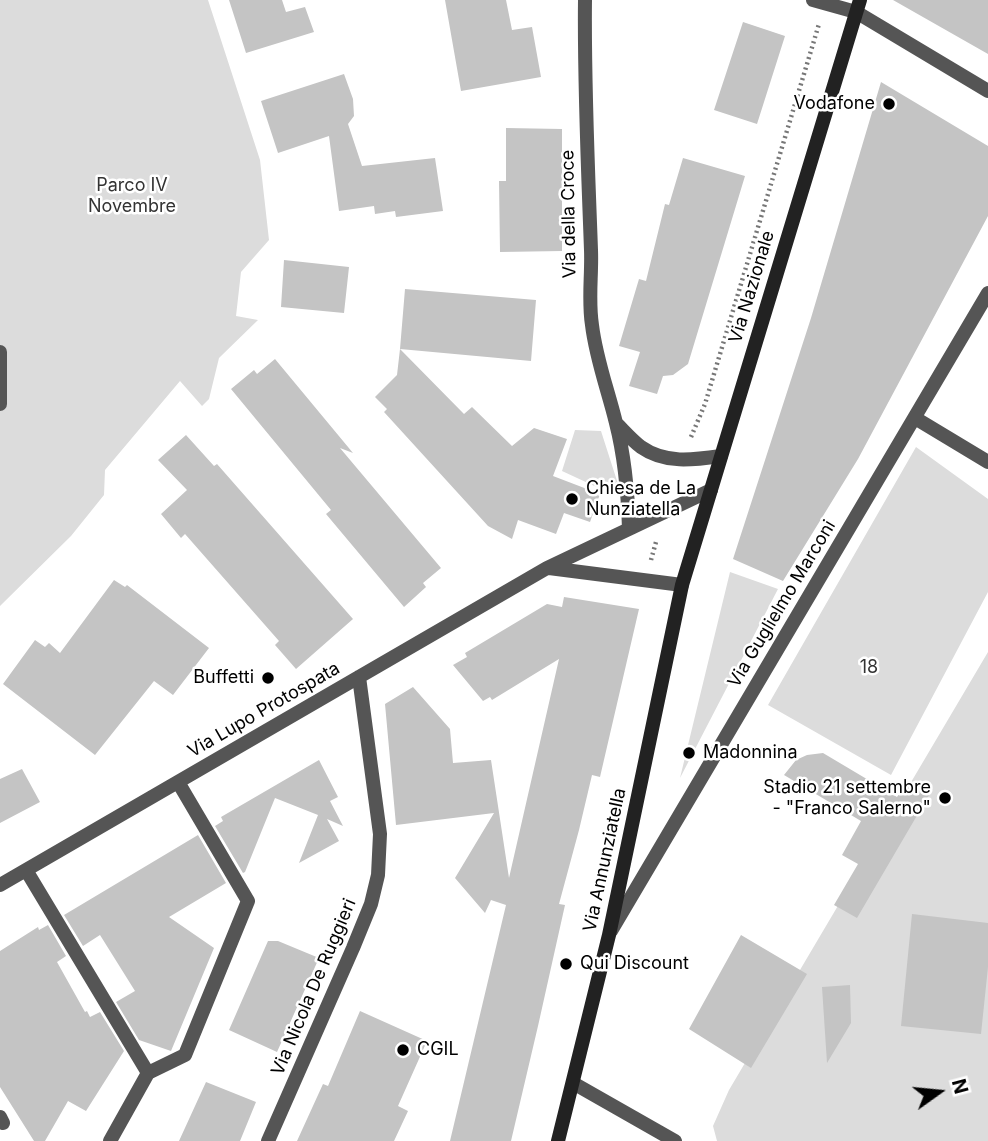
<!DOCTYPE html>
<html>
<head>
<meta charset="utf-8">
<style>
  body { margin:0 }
  #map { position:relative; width:988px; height:1141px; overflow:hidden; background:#fff; font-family:Inter,sans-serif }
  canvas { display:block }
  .north { position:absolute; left:904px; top:1057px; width:70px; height:70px; -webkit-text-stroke:5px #fff; paint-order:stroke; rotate:75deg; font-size:19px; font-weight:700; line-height:28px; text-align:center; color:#000 }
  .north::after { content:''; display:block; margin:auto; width:24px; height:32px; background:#000; clip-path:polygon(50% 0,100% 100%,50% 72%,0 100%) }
</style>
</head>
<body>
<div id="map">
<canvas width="988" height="1141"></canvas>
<div class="north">N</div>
</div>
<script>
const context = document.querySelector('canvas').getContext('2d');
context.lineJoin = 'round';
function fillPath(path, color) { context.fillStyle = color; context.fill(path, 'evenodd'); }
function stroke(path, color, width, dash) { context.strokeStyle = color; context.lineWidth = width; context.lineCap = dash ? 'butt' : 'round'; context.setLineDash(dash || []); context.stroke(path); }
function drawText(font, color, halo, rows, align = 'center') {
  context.font = font + ' Inter,sans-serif'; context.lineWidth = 5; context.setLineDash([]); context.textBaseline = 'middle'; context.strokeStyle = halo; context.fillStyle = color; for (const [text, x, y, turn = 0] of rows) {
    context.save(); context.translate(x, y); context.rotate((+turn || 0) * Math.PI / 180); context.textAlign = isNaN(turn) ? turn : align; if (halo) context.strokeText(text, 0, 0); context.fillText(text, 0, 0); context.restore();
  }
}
const green = new Path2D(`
  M 0,0 L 208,0 L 260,160 L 269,240 L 241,272 L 236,316 L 258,320 L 219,358 L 209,399 L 202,406 L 180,381 L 105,470 L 104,495 L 71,536 L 0,606 Z
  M 575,430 L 601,431 L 618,484 L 603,490 L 562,471 Z
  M 916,447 L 988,499 L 988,592 L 891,775 L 768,705 Z
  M 730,572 L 778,589 L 680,778 Z
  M 988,652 L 988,1141 L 717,1141 L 713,1126 L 729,1090 Z`);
const building = new Path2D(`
  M 229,0 L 282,0 L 286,12 L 305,7 L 314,32 L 246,53 Z
  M 445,0 L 506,0 L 512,30 L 532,27 L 541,77 L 461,91 Z
  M 893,0 L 988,0 L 988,54 Z
  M 743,22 L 785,36 L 757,124 L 714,110 Z
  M 344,74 L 353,99 L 354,116 L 348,124 L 362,166 L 435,158 L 443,211 L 396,217 L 395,211 L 375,214 L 374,206 L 339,211 L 329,136 L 278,153 L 261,101 Z
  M 881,82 L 988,146 L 988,216 L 858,459 L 783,581 L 733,559 L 811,318 Z
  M 506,128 L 562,129 L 562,251 L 500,252 L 499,181 L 506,181 Z
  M 683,158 L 745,176 L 688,364 L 673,375 L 663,376 L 657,394 L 629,386 L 640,352 L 619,346 L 639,279 L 646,281 L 665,204 L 669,205 Z
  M 284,260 L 349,267 L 344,313 L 281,307 Z
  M 405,289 L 536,300 L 531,361 L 400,349 Z
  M 400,349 L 464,414 L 472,407 L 512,446 L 534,428 L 567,439 L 553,476 L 600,494 L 590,522 L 564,513 L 556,534 L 518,520 L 512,539 L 488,526 L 384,412 L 387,409 L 375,397 L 397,375 Z
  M 275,359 L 353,453 L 340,448 L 441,568 L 423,583 L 426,587 L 404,607 L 326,514 L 331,510 L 231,389 L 254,370 L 257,374 Z
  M 186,435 L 214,466 L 217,464 L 353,619 L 296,669 L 275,645 L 279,641 L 185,534 L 181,538 L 161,514 L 187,490 L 158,460 Z
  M 114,580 L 125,587 L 127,585 L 209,648 L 173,695 L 154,681 L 95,755 L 3,684 L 35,640 L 45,647 L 49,643 L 60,653 Z
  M 564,597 L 639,609 L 600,777 L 592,775 L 579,830 L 559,904 L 565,905 L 538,1026 L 511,1141 L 450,1141 L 506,905 L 491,900 L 485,913 L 455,878 L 494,813 L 396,825 L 385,704 L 413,687 L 450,729 L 453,763 L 491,760 L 509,878 L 559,659 L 492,700 L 490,697 L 483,701 L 453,665 L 467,657 L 465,653 L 547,604 L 562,607 Z
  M 823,753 L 897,797 L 906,782 L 929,795 L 857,918 L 834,905 L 858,864 L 842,855 L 861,821 L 784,775 L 796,760 L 807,755 Z
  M 319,760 L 338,797 L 330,801 L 343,826 L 327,819 L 339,841 L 299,863 L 318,815 L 275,798 L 245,872 L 243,873 L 215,826 L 223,821 L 221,817 Z
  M 22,769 L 40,802 L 0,823 L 0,779 Z
  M 198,835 L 226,883 L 169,917 L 214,948 L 171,1051 L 139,1040 L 116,1002 L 135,991 L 100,935 L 83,946 L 64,915 Z
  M 912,914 L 988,923 L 988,967 L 981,1034 L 901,1026 Z
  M 48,925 L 66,956 L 57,962 L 85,1012 L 87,1011 L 90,1017 L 100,1012 L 124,1051 L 86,1111 L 68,1101 L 45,1141 L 34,1141 L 0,1087 L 0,951 L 38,927 L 39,930 Z
  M 741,935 L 807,974 L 751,1068 L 689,1029 Z
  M 268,941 L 278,941 L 319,958 L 277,1052 L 229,1030 Z
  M 850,985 L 851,1023 L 827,1063 L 822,987 Z
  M 360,1011 L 427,1041 L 398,1106 L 408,1111 L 394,1141 L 297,1141 L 323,1084 L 328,1086 Z
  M 206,1082 L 256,1102 L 240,1141 L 179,1141 Z`);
const path = new Path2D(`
  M 691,437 L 705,404 L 819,24
  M 651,560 L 656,542`);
const street = new Path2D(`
  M 585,0 C 584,84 588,167 591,250 C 592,275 588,300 592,325 C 596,359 608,390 616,423 C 625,458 628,493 629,529
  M 813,0 L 856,12 L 988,91
  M 0,352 L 0,404
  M 915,418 L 988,462
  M 617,424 C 625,432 632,440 641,447 C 665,464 693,460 721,456
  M 549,568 L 682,585
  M 26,870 L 148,1073
  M 0,885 L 547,568 L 711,490
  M 611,931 L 988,293
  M 573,1083 L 675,1141
  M 0,1117 L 3,1123
  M 110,1141 L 148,1073 L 185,1055 L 248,901 L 178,782
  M 268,1141 L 353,948 L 371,904 L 378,875 L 380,834 L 359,677`);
const secondary = new Path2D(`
  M 558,1141 L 609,935 L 682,585 L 860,0`);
const markers = [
  [889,104,7,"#000"],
  [572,499,7,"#000"],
  [268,678,7,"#000"],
  [689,753,7,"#000"],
  [945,798,7,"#000"],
  [566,964,7,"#000"],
  [403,1050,7,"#000"]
];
const poiNames = [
  ["Vodafone",875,104,"right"],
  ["Chiesa de La",586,489],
  ["Nunziatella",586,510],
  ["Buffetti",254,678,"right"],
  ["Madonnina",703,753],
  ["Stadio 21 settembre",931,788,"right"],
  ["- \"Franco Salerno\"",931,809,"right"],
  ["Qui Discount",580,964],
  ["CGIL",417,1050]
];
const parkNames = [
  ["Parco IV",132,186],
  ["Novembre",132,207],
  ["18",869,668]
];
const streetNames = [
  ["Via della Croce",569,214,-91],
  ["Via Nazionale",752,287,-73],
  ["Via Guglielmo Marconi",782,604,-59],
  ["Via Lupo Protospata",264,710,-30],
  ["Via Annunziatella",605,860,-78],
  ["Via Nicola De Ruggieri",314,987,-67]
];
fillPath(green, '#dcdcdc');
fillPath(building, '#c4c4c4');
stroke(path, '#777', 4.5, [2, 3.5]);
stroke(street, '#555', 14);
stroke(secondary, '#222', 14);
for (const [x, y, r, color] of markers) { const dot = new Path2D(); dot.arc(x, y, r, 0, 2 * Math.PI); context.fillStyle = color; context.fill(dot); stroke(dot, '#fff', 2.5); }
drawText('18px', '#000', '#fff', poiNames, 'left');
drawText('18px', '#333', '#fff', parkNames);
drawText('18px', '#000', '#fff', streetNames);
</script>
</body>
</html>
